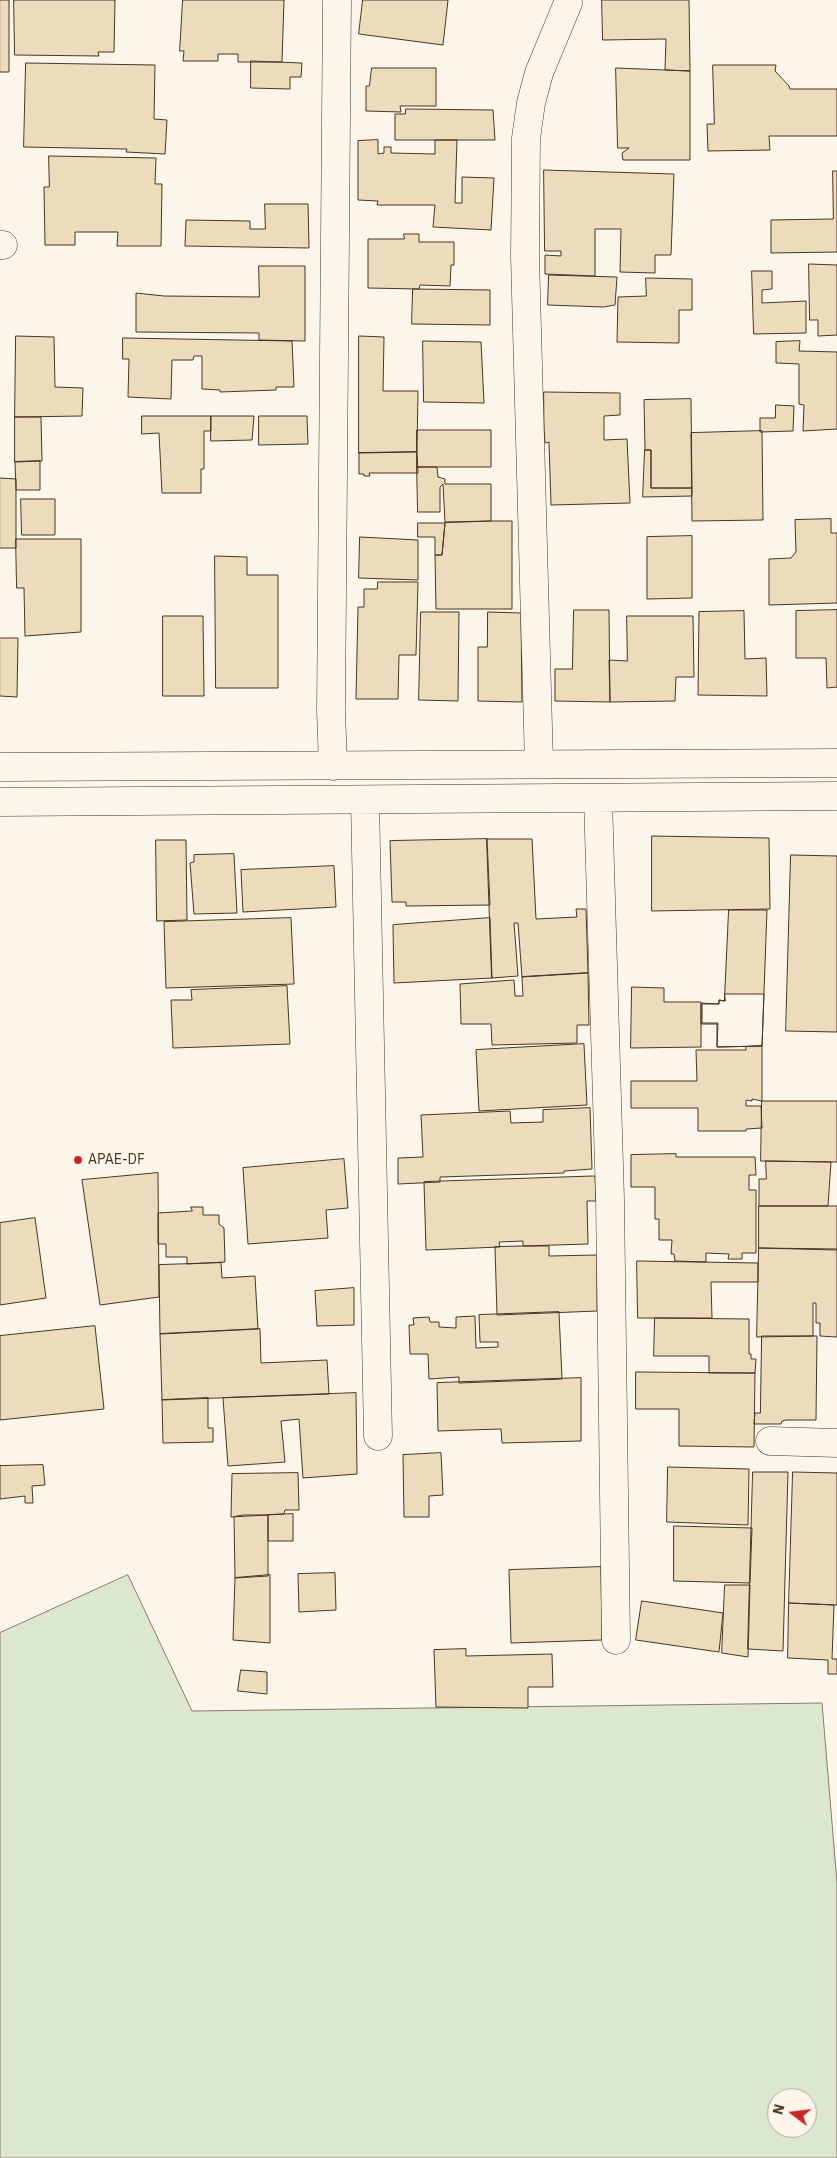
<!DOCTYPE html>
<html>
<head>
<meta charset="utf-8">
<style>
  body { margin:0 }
  #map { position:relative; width:837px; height:2158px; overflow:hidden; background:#fbf6e9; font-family:"IBM Plex Sans",sans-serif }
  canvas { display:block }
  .north { position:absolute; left:767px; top:2088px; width:50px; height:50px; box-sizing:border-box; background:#fbf6e9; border:1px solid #b4a999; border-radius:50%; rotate:285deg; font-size:14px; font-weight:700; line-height:20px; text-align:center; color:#4a3520 }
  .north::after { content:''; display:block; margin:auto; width:18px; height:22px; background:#c62828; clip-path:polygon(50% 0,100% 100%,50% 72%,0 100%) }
</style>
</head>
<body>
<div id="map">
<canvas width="837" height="2158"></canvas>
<div class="north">N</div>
</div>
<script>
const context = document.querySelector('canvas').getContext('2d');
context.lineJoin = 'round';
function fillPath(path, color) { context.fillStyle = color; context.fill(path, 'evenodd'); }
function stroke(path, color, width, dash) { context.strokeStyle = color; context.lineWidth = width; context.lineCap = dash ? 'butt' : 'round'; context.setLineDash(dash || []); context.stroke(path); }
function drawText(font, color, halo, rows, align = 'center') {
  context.font = font + ' "IBM Plex Sans",sans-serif'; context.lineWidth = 4; context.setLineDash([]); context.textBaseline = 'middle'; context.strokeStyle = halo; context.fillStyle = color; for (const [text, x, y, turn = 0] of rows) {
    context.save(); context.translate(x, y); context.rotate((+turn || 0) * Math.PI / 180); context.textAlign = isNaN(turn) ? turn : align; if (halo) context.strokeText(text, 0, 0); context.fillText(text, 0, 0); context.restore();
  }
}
const green = new Path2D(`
  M 128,1575 L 192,1711 L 822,1703 L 837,1883 L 837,2158 L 0,2158 L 0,1633 ZM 777,2098 L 807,2098 L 807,2128 L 777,2128 Z`);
const building = new Path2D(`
  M 0,0 L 9,0 L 9,72 L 0,72 Z
  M 14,0 L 115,0 L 114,52 L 98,52 L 99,56 L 15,55 Z
  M 183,0 L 284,0 L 282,62 L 238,62 L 238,54 L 218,54 L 218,61 L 183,61 L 184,51 L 180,51 Z
  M 363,0 L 448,0 L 443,45 L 359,34 Z
  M 602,0 L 689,0 L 690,71 L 665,70 L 666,39 L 603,40 Z
  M 251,61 L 302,63 L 301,77 L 290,77 L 290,89 L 251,88 Z
  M 26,63 L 155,65 L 154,119 L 167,120 L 165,154 L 126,152 L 127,149 L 24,147 Z
  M 713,65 L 776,65 L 775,71 L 789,86 L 790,89 L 837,89 L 837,136 L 769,136 L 770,150 L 708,151 L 707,124 L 714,124 Z
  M 372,68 L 436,68 L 436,106 L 400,106 L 401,112 L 366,111 L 366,86 L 369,86 Z
  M 616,68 L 690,71 L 690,160 L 623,160 L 622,153 L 629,148 L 618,148 Z
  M 406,109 L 493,110 L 495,140 L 395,140 L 395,114 L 405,114 Z
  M 378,140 L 378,154 L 384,153 L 384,147 L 391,147 L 391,153 L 435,154 L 435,140 L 457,140 L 455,203 L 462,203 L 462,177 L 494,178 L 491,230 L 433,227 L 435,205 L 377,205 L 378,201 L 358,200 L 358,141 Z
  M 49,156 L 156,158 L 155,184 L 162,184 L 161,246 L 117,246 L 118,232 L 75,232 L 75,245 L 45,245 L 44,187 L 49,187 Z
  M 544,170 L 674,174 L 671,255 L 655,255 L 655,273 L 620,272 L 621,229 L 595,229 L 595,276 L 545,274 L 545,255 L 561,256 L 561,251 L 545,251 Z
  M 833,171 L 837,171 L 837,252 L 771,253 L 771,220 L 833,219 Z
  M 265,204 L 308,204 L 309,248 L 185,246 L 186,220 L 250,221 L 250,229 L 265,229 Z
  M 404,234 L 419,234 L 419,242 L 454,242 L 454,265 L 451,265 L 450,286 L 420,285 L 419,289 L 368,288 L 368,239 L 404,239 Z
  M 809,264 L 837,265 L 837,335 L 818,336 L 818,320 L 810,320 Z
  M 259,266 L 305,266 L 305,341 L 259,340 L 259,333 L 136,332 L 136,293 L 164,296 L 259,297 Z
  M 752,271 L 772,271 L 772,289 L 762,290 L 762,303 L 806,301 L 806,333 L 754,334 Z
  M 549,275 L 617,277 L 615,305 L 604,307 L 548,305 Z
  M 646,278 L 692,279 L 692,310 L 679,310 L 679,343 L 617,342 L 618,297 L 646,296 Z
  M 413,289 L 490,290 L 490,325 L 412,324 Z
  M 16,336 L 54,337 L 55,387 L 83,388 L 82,416 L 15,417 Z
  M 359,336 L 384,337 L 383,391 L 418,391 L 417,452 L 359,453 Z
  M 123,338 L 292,341 L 294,387 L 276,387 L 276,390 L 220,392 L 220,390 L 202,389 L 202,356 L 194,356 L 193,360 L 172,360 L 171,399 L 128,397 L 129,359 L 123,359 Z
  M 423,341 L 481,342 L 484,403 L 424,402 Z
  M 800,341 L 799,351 L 837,352 L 837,429 L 803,431 L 804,405 L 799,404 L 799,364 L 776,363 L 776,342 Z
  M 544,392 L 620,393 L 620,415 L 604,416 L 604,440 L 627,439 L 630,503 L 551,505 L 549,442 L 545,443 L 544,429 Z
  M 691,399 L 692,488 L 651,488 L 651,450 L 645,450 L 644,400 Z
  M 776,405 L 794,406 L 793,431 L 760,432 L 760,418 L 775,418 Z
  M 142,416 L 211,416 L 211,431 L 204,431 L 204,469 L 201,469 L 201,493 L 162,493 L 159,433 L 142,434 Z
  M 211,416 L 254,416 L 252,440 L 211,441 Z
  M 259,416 L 307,416 L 308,444 L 259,445 Z
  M 15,417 L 41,417 L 42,461 L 15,462 Z
  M 417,430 L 491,430 L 491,467 L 417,467 Z
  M 762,431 L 763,520 L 692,521 L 691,433 Z
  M 645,450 L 651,450 L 651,488 L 692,488 L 692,496 L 643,497 Z
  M 417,452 L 418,473 L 369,473 L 370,476 L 364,476 L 364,474 L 359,474 L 359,453 Z
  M 40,461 L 40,490 L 16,490 L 15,462 Z
  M 417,467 L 437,467 L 438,477 L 445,479 L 445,484 L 491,484 L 491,521 L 445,522 L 443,484 L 440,487 L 440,512 L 418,512 Z
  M 0,478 L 16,479 L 16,548 L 0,548 Z
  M 21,499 L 55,499 L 55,535 L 22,535 Z
  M 831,519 L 831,533 L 837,533 L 837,603 L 769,605 L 769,559 L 791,558 L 796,552 L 795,520 Z
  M 491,521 L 512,521 L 512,609 L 436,609 L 435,555 L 442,555 L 445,523 Z
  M 418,523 L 445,523 L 442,555 L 435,555 L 435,537 L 418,537 Z
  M 692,536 L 692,598 L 647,599 L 647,537 Z
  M 360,537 L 418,540 L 418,580 L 359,578 Z
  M 16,539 L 81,539 L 81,632 L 25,636 L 24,588 L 17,588 Z
  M 215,556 L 247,557 L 247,575 L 278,575 L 278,688 L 216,688 Z
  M 378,582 L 418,582 L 416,655 L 399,655 L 398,699 L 356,699 L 358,607 L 364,607 L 364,589 L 377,589 Z
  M 574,610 L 609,610 L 610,702 L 555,701 L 555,669 L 572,669 Z
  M 837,610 L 837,687 L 827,688 L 826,658 L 796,658 L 796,611 Z
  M 744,611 L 745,659 L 766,658 L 767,696 L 698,695 L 699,612 Z
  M 421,612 L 459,612 L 458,701 L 419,700 Z
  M 488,612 L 521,613 L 522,702 L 478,701 L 478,647 L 487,647 Z
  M 163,616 L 203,616 L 204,696 L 163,696 Z
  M 627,616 L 693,616 L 694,677 L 676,677 L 675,701 L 610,702 L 609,660 L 627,661 Z
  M 0,638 L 18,638 L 17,697 L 0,696 Z
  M 652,836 L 769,838 L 770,909 L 652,911 Z
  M 487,839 L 532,839 L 536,919 L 577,917 L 576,909 L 586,909 L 588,973 L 522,977 L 518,923 L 514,923 L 518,976 L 492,978 Z
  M 487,839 L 490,905 L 406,906 L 406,902 L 392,902 L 390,841 Z
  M 156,840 L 186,840 L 187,920 L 157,921 Z
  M 234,854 L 237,913 L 194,914 L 190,863 L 194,862 L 194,855 Z
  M 791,855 L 837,856 L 837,1032 L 786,1031 Z
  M 334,866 L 336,907 L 243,912 L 241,870 Z
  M 729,910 L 767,910 L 762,1046 L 717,1047 L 718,1023 L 702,1023 L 702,1003 L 719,1004 L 719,1000 L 724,1001 Z
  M 291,918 L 294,984 L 166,988 L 164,922 Z
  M 490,918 L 492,978 L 394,983 L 393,925 Z
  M 588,973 L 589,1025 L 577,1025 L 577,1043 L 492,1045 L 491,1024 L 461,1024 L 460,984 L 514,980 L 515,996 L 523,996 L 522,977 Z
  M 287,986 L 290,1044 L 173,1048 L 171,1000 L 192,1000 L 191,990 Z
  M 632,987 L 664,988 L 664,1002 L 701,1002 L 701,1047 L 631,1048 Z
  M 725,994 L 764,994 L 762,1046 L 717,1047 L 717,1024 L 701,1024 L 701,1004 L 719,1004 L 719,1000 L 725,1001 Z
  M 584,1044 L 587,1105 L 479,1111 L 476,1050 Z
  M 762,1046 L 762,1101 L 752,1099 L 752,1101 L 746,1100 L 746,1106 L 761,1106 L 762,1128 L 746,1129 L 746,1131 L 698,1131 L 698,1108 L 631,1108 L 631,1081 L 697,1081 L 696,1050 L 746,1050 L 746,1047 Z
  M 762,1101 L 837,1101 L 837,1162 L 761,1161 Z
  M 590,1108 L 592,1169 L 564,1171 L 564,1173 L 440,1177 L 440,1182 L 398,1184 L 398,1158 L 423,1157 L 421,1115 L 510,1111 L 511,1123 L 543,1122 L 543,1110 Z
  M 676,1154 L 676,1157 L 755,1157 L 756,1175 L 749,1175 L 749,1190 L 756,1190 L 756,1253 L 742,1253 L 742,1259 L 728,1259 L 729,1254 L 706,1253 L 706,1262 L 675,1261 L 674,1254 L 671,1254 L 672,1240 L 659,1240 L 659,1219 L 655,1219 L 655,1187 L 631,1187 L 631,1155 Z
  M 344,1159 L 348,1208 L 326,1210 L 328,1238 L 248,1244 L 243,1168 Z
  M 766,1161 L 831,1162 L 828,1206 L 759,1206 L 759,1179 L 766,1179 Z
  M 158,1173 L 159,1297 L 100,1305 L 82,1180 Z
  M 593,1176 L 595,1176 L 596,1201 L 587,1201 L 588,1244 L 523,1246 L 523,1241 L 499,1242 L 500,1247 L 426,1250 L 424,1182 Z
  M 759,1206 L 837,1206 L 837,1249 L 759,1248 Z
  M 191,1207 L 203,1207 L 203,1215 L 219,1215 L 219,1224 L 224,1228 L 225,1262 L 187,1264 L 187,1257 L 166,1257 L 166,1244 L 158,1244 L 158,1213 L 192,1211 Z
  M 35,1218 L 46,1298 L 0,1305 L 0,1223 Z
  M 523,1246 L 549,1246 L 549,1256 L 597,1255 L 597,1311 L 497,1315 L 495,1247 Z
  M 759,1248 L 837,1250 L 837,1337 L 820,1336 L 820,1323 L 816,1323 L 816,1303 L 813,1303 L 813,1336 L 757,1337 Z
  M 637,1261 L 758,1263 L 758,1282 L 711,1282 L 712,1318 L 638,1318 Z
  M 221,1263 L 222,1278 L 255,1276 L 258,1329 L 160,1334 L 159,1265 Z
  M 354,1288 L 354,1325 L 317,1326 L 315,1291 Z
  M 559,1312 L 562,1379 L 459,1383 L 459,1377 L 429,1379 L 428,1354 L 410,1354 L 409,1325 L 414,1325 L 413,1318 L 429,1317 L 430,1322 L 439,1322 L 439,1327 L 456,1328 L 456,1317 L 475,1316 L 476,1348 L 498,1347 L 498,1342 L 480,1342 L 479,1315 Z
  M 655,1318 L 749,1319 L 749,1354 L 751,1354 L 751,1359 L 756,1359 L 755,1373 L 709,1373 L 709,1356 L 654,1356 Z
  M 95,1326 L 104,1409 L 0,1420 L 0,1336 Z
  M 260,1329 L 261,1363 L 327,1360 L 329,1394 L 162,1400 L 160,1334 Z
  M 762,1336 L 817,1336 L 816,1420 L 786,1420 L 782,1421 L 781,1424 L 754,1424 L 755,1413 L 760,1413 Z
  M 636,1372 L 755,1373 L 754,1447 L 679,1446 L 679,1409 L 636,1409 Z
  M 581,1378 L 581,1441 L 502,1443 L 501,1429 L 438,1431 L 437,1383 Z
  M 356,1393 L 357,1474 L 303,1478 L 299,1419 L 281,1421 L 285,1462 L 228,1466 L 223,1398 Z
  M 208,1398 L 208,1428 L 213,1428 L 213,1442 L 163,1443 L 162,1400 Z
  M 441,1453 L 443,1495 L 429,1496 L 429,1517 L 404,1517 L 403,1455 Z
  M 43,1465 L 45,1485 L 32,1486 L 33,1503 L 25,1503 L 25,1496 L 0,1499 L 0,1466 Z
  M 668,1467 L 749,1469 L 748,1525 L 667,1522 Z
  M 753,1472 L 788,1472 L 783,1651 L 748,1649 Z
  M 793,1472 L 837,1473 L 837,1605 L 789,1603 Z
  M 298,1473 L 299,1510 L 285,1510 L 284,1514 L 231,1517 L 232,1474 Z
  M 293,1514 L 293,1541 L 268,1541 L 268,1515 Z
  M 243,1515 L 268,1515 L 268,1576 L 235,1578 L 234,1517 Z
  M 674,1526 L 752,1528 L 750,1583 L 674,1581 Z
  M 601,1567 L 602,1640 L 511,1643 L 509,1570 Z
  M 335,1573 L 336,1610 L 299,1612 L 298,1574 Z
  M 270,1575 L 270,1643 L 233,1640 L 235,1578 Z
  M 725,1585 L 750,1585 L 748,1657 L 722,1653 Z
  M 642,1601 L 723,1613 L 719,1652 L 636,1640 Z
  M 789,1603 L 834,1605 L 832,1659 L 837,1659 L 837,1674 L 828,1674 L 828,1660 L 788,1658 Z
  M 466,1649 L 466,1656 L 552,1654 L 553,1687 L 528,1687 L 528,1708 L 436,1707 L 434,1650 Z
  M 241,1670 L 267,1672 L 267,1694 L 238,1691 Z`);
const minor = new Path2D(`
  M 0,245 L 3,245
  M 539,764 L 525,257 L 526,138 L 531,103 L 539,73 L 568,3
  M 333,766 L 331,710 L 337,0
  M 0,767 L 837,763
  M 598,799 L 610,1199 L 616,1640
  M 365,800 L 378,1436
  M 0,802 L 837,796
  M 770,1441 L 837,1443`);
const markers = [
  [78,1160,5,"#c62828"]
];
const poiNames = [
  ["APAE-DF",88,1160]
];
fillPath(green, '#dce7d0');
stroke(green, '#887966', 1);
fillPath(building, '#ecdcbc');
stroke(building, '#4a3520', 1);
stroke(minor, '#4a3520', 29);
stroke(minor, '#fbf6e9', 28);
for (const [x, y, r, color] of markers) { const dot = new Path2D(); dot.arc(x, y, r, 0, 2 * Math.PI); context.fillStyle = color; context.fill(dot); stroke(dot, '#fbf6e9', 2); }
drawText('14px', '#4a3520', '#fbf6e9', poiNames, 'left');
</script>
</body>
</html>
